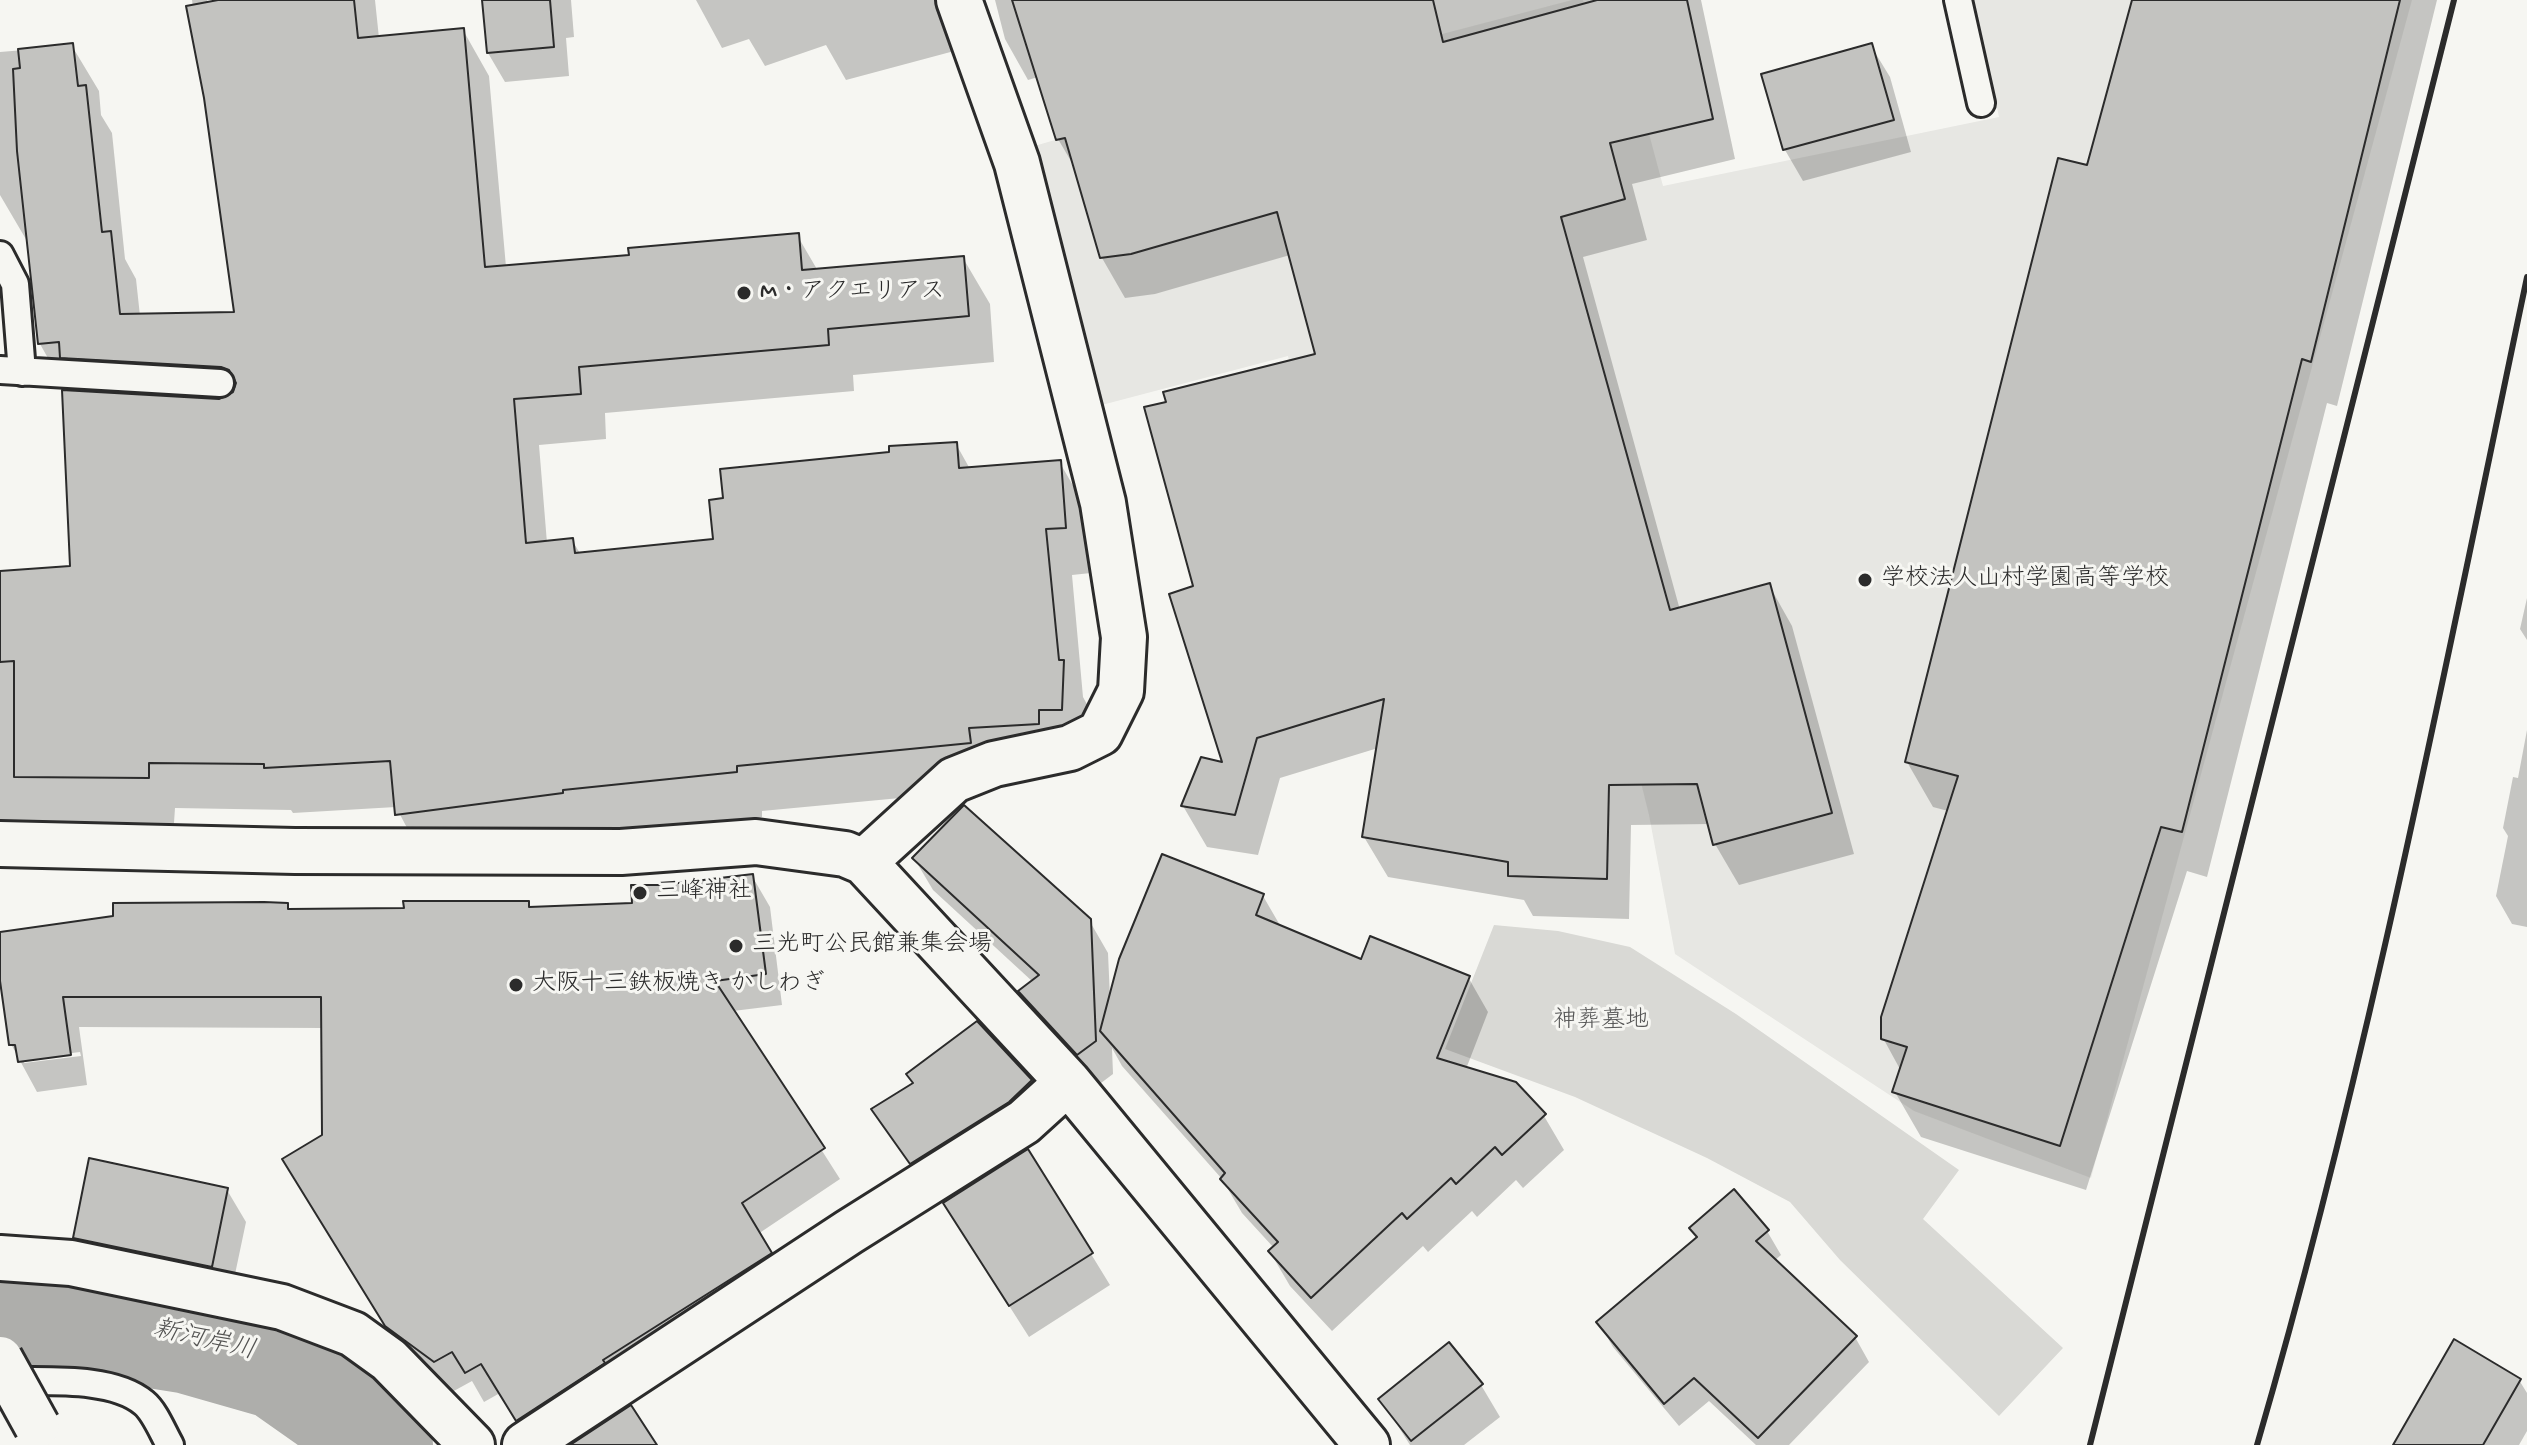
<!DOCTYPE html>
<html>
<head>
<meta charset="utf-8">
<style>
  body { margin:0 }
  canvas { display:block; background:#f6f6f2 }
</style>
</head>
<body>
<canvas width="2527" height="1445"></canvas>
<script>
const context = document.querySelector('canvas').getContext('2d');
context.lineJoin = 'round';
function fillPath(path, color) { context.fillStyle = color; context.fill(path, 'evenodd'); }
function stroke(path, color, width, dash) { context.strokeStyle = color; context.lineWidth = width; context.lineCap = dash ? 'butt' : 'round'; context.setLineDash(dash || []); context.stroke(path); }
function drawText(font, color, halo, rows, align = 'center') {
  context.font = font + ' "Gochi Hand","Klee One",sans-serif'; context.lineWidth = 6; context.setLineDash([]); context.textBaseline = 'middle'; context.strokeStyle = halo; context.fillStyle = color; for (const [text, x, y, turn = 0] of rows) {
    context.save(); context.translate(x, y); context.rotate((+turn || 0) * Math.PI / 180); context.textAlign = isNaN(turn) ? turn : align; if (halo) context.strokeText(text, 0, 0); context.fillText(text, 0, 0); context.restore();
  }
}
const built = new Path2D(`
  M 1572,0 L 1583,0 L 1612,108 L 1640,100 L 1663,186 L 1999,117 L 1974,0 L 2412,0 L 2091,1178 L 1914,1111 L 1675,954 L 1649,815 L 1611,662 L 1346,596 L 1288,356 L 1098,406 L 1031,147 L 1209,95 Z`);
const green = new Path2D(`
  M 1494,925 L 1558,931 L 1630,947 L 1736,1014 L 1959,1170 L 1923,1219 L 2063,1348 L 1999,1416 L 1840,1260 L 1790,1202 L 1707,1158 L 1575,1097 L 1445,1049 Z`);
const shadow = new Path2D(`
  M 192,0 L 207,0 L 230,41 L 276,0 L 375,0 L 379,38 L 463,30 L 489,76 L 506,267 L 632,257 L 797,235 L 818,271 L 963,258 L 990,304 L 994,362 L 853,375 L 854,391 L 605,413 L 606,439 L 539,445 L 547,543 L 572,540 L 581,555 L 715,541 L 891,454 L 956,444 L 970,469 L 1060,463 L 1086,508 L 1091,573 L 1072,575 L 1083,697 L 1089,708 L 1088,755 L 994,774 L 996,789 L 762,811 L 762,817 L 588,836 L 424,860 L 396,807 L 293,813 L 291,810 L 175,808 L 174,823 L 20,822 L 19,851 L 0,851 L 0,573 L 73,567 L 83,393 L 80,388 L 66,390 L 40,344 L 27,241 L 0,195 L 0,52 L 72,46 L 99,91 L 101,115 L 112,133 L 125,259 L 136,279 L 140,316 L 236,314 Z
  M 484,0 L 571,0 L 574,37 L 566,38 L 569,76 L 505,82 L 488,53 Z
  M 696,0 L 963,0 L 958,50 L 846,80 L 826,45 L 765,66 L 749,39 L 722,48 Z
  M 995,0 L 1701,0 L 1735,159 L 1632,184 L 1647,240 L 1583,257 L 1680,610 L 1769,585 L 1792,626 L 1854,854 L 1739,885 L 1715,844 L 1710,824 L 1631,825 L 1629,919 L 1533,916 L 1524,900 L 1388,877 L 1364,837 L 1378,748 L 1280,778 L 1258,855 L 1207,847 L 1183,806 L 1224,765 L 1196,588 L 1317,355 L 1290,255 L 1155,294 L 1125,298 L 1102,258 L 1078,173 L 1058,139 L 1038,77 L 1028,80 L 1005,39 Z
  M 2134,0 L 2437,0 L 2337,406 L 2327,403 L 2207,877 L 2187,871 L 2086,1190 L 1921,1137 L 1895,1092 L 1901,1071 L 1883,1038 L 1948,811 L 1933,807 L 1907,762 L 2089,167 Z
  M 1871,46 L 1890,77 L 1911,152 L 1803,181 L 1785,150 L 1764,75 Z
  M 2527,598 L 2527,640 L 2520,629 Z
  M 2527,730 L 2527,927 L 2512,924 L 2496,896 L 2508,836 L 2503,828 L 2513,777 L 2518,778 Z
  M 914,858 L 1089,920 L 1108,953 L 1110,998 L 1263,896 L 1281,927 L 1362,961 L 1468,977 L 1488,1012 L 1466,1069 L 1544,1116 L 1564,1150 L 1523,1188 L 1516,1180 L 1477,1217 L 1472,1211 L 1428,1252 L 1423,1246 L 1332,1331 L 1290,1286 L 1270,1252 L 1274,1248 L 1242,1213 L 1222,1179 L 1122,1066 L 1112,1048 L 1113,1074 L 1097,1086 L 1039,1023 L 1020,992 L 1033,982 L 933,890 Z
  M 752,876 L 770,907 L 782,1005 L 733,1011 L 840,1179 L 758,1234 L 788,1284 L 532,1445 L 500,1393 L 484,1402 L 472,1381 L 452,1392 L 405,1357 L 302,1190 L 324,1136 L 323,1028 L 79,1027 L 87,1085 L 37,1092 L 11,1044 L 0,968 L 0,934 L 287,905 L 290,911 L 406,910 L 528,903 L 532,909 L 634,905 L 662,887 ZM 80,1052 L 81,1056 L 24,1063 L 24,1059 Z
  M 977,1024 L 1031,1082 L 1049,1113 L 930,1195 L 874,1110 L 914,1085 Z
  M 227,1190 L 246,1222 L 230,1298 L 93,1270 L 75,1238 Z
  M 1767,1231 L 1781,1255 L 1774,1261 L 1855,1337 L 1869,1362 L 1789,1445 L 1756,1445 L 1709,1401 L 1679,1426 L 1613,1347 L 1599,1323 Z
  M 964,1235 L 1091,1254 L 1110,1285 L 1029,1337 Z
  M 2519,1380 L 2527,1393 L 2527,1431 L 2519,1445 L 2395,1445 Z
  M 1481,1385 L 1500,1417 L 1464,1445 L 1410,1445 L 1381,1399 Z`);
const river = new Path2D(`
  M 0,1312 L 45,1312 L 190,1335 L 281,1361 L 345,1406 L 374,1445`);
const building = new Path2D(`
  M 218,0 L 354,0 L 358,38 L 464,28 L 485,267 L 629,255 L 628,248 L 799,233 L 802,270 L 964,256 L 969,316 L 828,329 L 829,345 L 579,367 L 581,394 L 514,399 L 526,543 L 573,538 L 575,553 L 713,539 L 709,500 L 723,498 L 720,469 L 889,452 L 889,446 L 957,442 L 959,468 L 1061,460 L 1066,528 L 1046,529 L 1059,660 L 1064,660 L 1062,710 L 1039,710 L 1039,724 L 969,728 L 971,743 L 737,766 L 737,772 L 563,790 L 563,793 L 395,815 L 390,761 L 264,768 L 264,764 L 149,763 L 149,778 L 14,777 L 14,661 L 0,662 L 0,571 L 70,566 L 62,390 L 219,399 L 233,392 L 236,383 L 229,370 L 221,367 L 60,358 L 59,342 L 38,344 L 17,151 L 13,69 L 20,68 L 18,49 L 73,43 L 78,86 L 86,85 L 102,232 L 111,231 L 120,314 L 234,312 L 204,98 L 186,6 Z
  M 482,0 L 550,0 L 554,47 L 487,53 Z
  M 1012,0 L 1433,0 L 1443,42 L 1597,0 L 1687,0 L 1713,119 L 1610,143 L 1625,199 L 1561,217 L 1670,610 L 1770,583 L 1832,813 L 1713,845 L 1697,784 L 1609,785 L 1607,879 L 1508,876 L 1508,862 L 1362,837 L 1384,699 L 1257,738 L 1235,815 L 1181,806 L 1201,757 L 1222,762 L 1169,594 L 1193,586 L 1144,407 L 1166,402 L 1163,392 L 1315,354 L 1277,212 L 1131,254 L 1100,258 L 1065,138 L 1056,140 Z
  M 2132,0 L 2400,0 L 2311,362 L 2302,359 L 2182,832 L 2161,827 L 2060,1146 L 1892,1092 L 1907,1047 L 1881,1039 L 1881,1017 L 1958,776 L 1905,762 L 2058,158 L 2087,165 Z
  M 1872,43 L 1894,120 L 1783,150 L 1761,74 Z
  M 964,805 L 1091,919 L 1096,1041 L 1077,1055 L 1018,991 L 1039,975 L 912,858 Z
  M 1162,854 L 1264,894 L 1256,915 L 1361,959 L 1370,936 L 1470,976 L 1437,1058 L 1516,1082 L 1546,1114 L 1502,1155 L 1495,1147 L 1456,1184 L 1451,1178 L 1407,1219 L 1402,1213 L 1311,1298 L 1268,1251 L 1278,1242 L 1220,1179 L 1225,1173 L 1100,1031 L 1119,959 Z
  M 753,874 L 766,974 L 715,981 L 825,1148 L 742,1203 L 772,1253 L 603,1360 L 605,1363 L 516,1421 L 481,1364 L 465,1373 L 452,1352 L 434,1362 L 385,1326 L 282,1159 L 322,1135 L 321,997 L 63,997 L 71,1055 L 18,1062 L 15,1045 L 9,1045 L 0,981 L 0,932 L 113,916 L 113,903 L 264,902 L 288,903 L 288,909 L 404,908 L 403,901 L 529,901 L 529,907 L 632,903 L 631,885 L 662,885 Z
  M 977,1021 L 1032,1080 L 1009,1102 L 910,1164 L 871,1109 L 913,1083 L 906,1074 Z
  M 1028,1149 L 1093,1253 L 1009,1306 L 943,1203 Z
  M 89,1158 L 228,1188 L 212,1267 L 73,1238 Z
  M 1734,1189 L 1769,1230 L 1756,1241 L 1857,1336 L 1758,1438 L 1694,1378 L 1664,1404 L 1596,1322 L 1697,1237 L 1689,1228 Z
  M 2454,1339 L 2521,1379 L 2483,1445 L 2393,1445 Z
  M 1449,1342 L 1483,1384 L 1411,1441 L 1378,1399 Z
  M 631,1405 L 657,1445 L 570,1445 Z`);
const service = new Path2D(`
  M 1958,0 L 1981,103
  M 0,255 L 15,284 L 22,372
  M 0,370 L 220,383
  M 5,1381 C 45,1382 112,1376 144,1403 C 155,1412 163,1433 170,1445`);
const minor = new Path2D(`
  M 0,844 L 295,851 L 621,852 L 756,842 L 845,854 L 864,862 L 1068,1082 L 1367,1445
  M 864,862 L 954,780 L 994,764 L 1070,748 L 1100,733 L 1121,691 L 1124,637 L 1103,503 L 1017,163 L 959,0
  M 0,1258 L 71,1263 L 282,1307 L 353,1334 L 389,1360 L 472,1445
  M 525,1445 L 849,1232 L 1024,1122 L 1068,1082`);
const rail = new Path2D(`
  M 2090,1445 L 2454,0
  M 2257,1445 C 2369,1061 2445,668 2527,277`);
const primaryBridge = new Path2D(`
  M 0,1359 L 37,1426`);
const markers = [
  [744,293,8,"#2b2b2b"],
  [1865,580,8,"#2b2b2b"],
  [640,893,8,"#2b2b2b"],
  [736,946,8,"#2b2b2b"],
  [516,985,8,"#2b2b2b"]
];
const poiNames = [
  ["M・アクエリアス",760,293],
  ["学校法人山村学園高等学校",1881,580],
  ["三峰神社",656,893],
  ["三光町公民館兼集会場",752,946],
  ["大阪十三鉄板焼き かしわぎ",532,985]
];
const parkNames = [
  ["神葬墓地",1601,1022]
];
const waterNames = [
  ["新河岸川",204,1342,13]
];
fillPath(built, '#e7e7e3');
fillPath(green, '#d9d9d5');
fillPath(shadow, '#0003');
stroke(river, '#aeaeab', 118);
fillPath(building, '#c3c3c0');
stroke(building, '#2b2b2b', 2);
stroke(service, '#2b2b2b', 32);
stroke(minor, '#2b2b2b', 50);
stroke(service, '#f6f6f2', 26);
stroke(minor, '#f6f6f2', 44);
stroke(rail, '#2b2b2b', 6);
stroke(primaryBridge, '#2b2b2b', 50, []);
stroke(primaryBridge, '#f6f6f2', 44);
for (const [x, y, r, color] of markers) { const dot = new Path2D(); dot.arc(x, y, r, 0, 2 * Math.PI); context.fillStyle = color; context.fill(dot); stroke(dot, '#f6f6f2', 3); }
drawText('24px', '#2b2b2b', '#f6f6f2', poiNames, 'left');
drawText('24px', '#565656', '#f6f6f2', parkNames);
drawText('italic 26px', '#525251', '#f6f6f2', waterNames);
</script>
</body>
</html>
